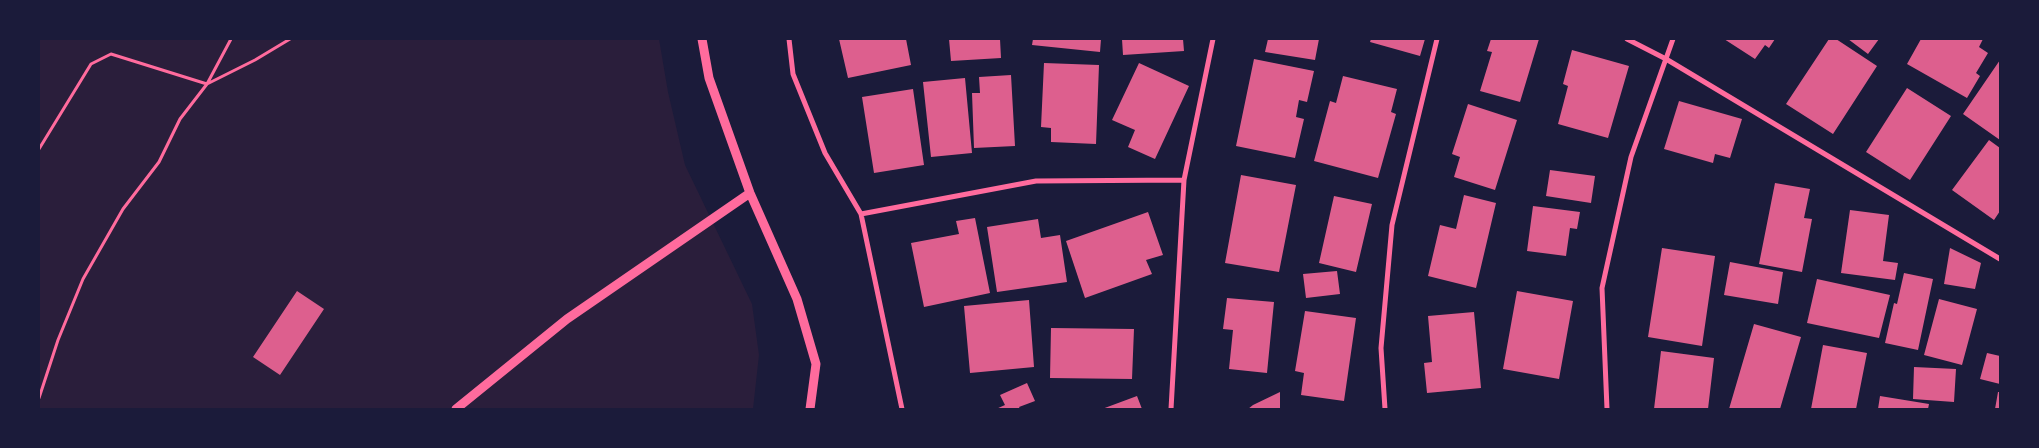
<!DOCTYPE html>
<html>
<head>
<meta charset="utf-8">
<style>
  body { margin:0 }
  #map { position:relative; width:2039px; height:448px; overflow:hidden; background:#1b1b3a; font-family:Merriweather,serif }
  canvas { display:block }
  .frame { position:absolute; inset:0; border:40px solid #1b1b3a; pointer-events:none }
</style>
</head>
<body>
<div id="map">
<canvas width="2039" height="448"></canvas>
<div class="frame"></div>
</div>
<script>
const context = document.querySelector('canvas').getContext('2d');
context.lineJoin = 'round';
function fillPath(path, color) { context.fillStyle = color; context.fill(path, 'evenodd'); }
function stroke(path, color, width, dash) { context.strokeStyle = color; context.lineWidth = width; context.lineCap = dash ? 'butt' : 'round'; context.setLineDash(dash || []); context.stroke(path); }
const green = new Path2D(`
  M 39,39 L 659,39 L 668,92 L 685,165 L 752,304 L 759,355 L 753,409 L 39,409 Z`);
const building = new Path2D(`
  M 839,39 L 906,39 L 911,65 L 848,78 Z
  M 949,39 L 1000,39 L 1001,58 L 951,61 Z
  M 1033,39 L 1101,39 L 1100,52 L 1032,45 Z
  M 1122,39 L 1183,39 L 1184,51 L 1123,55 Z
  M 1268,39 L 1319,39 L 1315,60 L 1265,52 Z
  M 1371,39 L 1425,39 L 1420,56 L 1370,42 Z
  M 1491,39 L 1539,39 L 1520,102 L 1480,91 L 1492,52 L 1487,51 Z
  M 1724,39 L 1775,39 L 1769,48 L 1765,45 L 1755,59 Z
  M 1829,39 L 1836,39 L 1877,66 L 1833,134 L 1786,104 Z
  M 1848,39 L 1879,39 L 1868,54 Z
  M 1921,39 L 1983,39 L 1979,47 L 1988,53 L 1976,73 L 1980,76 L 1967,98 L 1907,64 Z
  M 1572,50 L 1629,66 L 1608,138 L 1558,124 L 1568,86 L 1563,84 Z
  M 1254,59 L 1314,71 L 1307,102 L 1299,100 L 1296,117 L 1304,119 L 1295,158 L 1236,146 Z
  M 2000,60 L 2000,140 L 1963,114 Z
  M 1044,63 L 1099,65 L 1096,144 L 1051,142 L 1051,128 L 1041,127 Z
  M 1139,63 L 1189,86 L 1155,159 L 1128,147 L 1135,130 L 1112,120 Z
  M 1011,75 L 1015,146 L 974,148 L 972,93 L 980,93 L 979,77 Z
  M 1343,76 L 1397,89 L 1391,112 L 1396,114 L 1378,178 L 1314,161 L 1330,101 L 1336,103 Z
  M 965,78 L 972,153 L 931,157 L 923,82 Z
  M 1907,88 L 1951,116 L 1910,180 L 1866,152 Z
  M 913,89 L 924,165 L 874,173 L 862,97 Z
  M 1679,101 L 1742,119 L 1730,158 L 1715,154 L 1713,163 L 1664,149 Z
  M 1468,104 L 1517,120 L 1495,190 L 1454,177 L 1460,157 L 1452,154 Z
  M 1989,140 L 2000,148 L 2000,211 L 1994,220 L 1952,190 Z
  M 1550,170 L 1595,176 L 1591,203 L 1546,196 Z
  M 1241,175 L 1296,185 L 1279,272 L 1225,263 Z
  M 1775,183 L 1810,189 L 1804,218 L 1812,219 L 1802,272 L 1759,264 Z
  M 1464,195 L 1496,203 L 1476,288 L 1428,276 L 1440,225 L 1456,229 Z
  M 1334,196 L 1372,204 L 1356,272 L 1319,263 Z
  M 1533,206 L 1580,212 L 1577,229 L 1570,228 L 1566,256 L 1527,251 Z
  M 1850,210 L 1889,215 L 1883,261 L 1898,263 L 1895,280 L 1841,273 Z
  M 1148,212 L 1163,255 L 1146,260 L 1152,274 L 1085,298 L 1066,241 Z
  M 975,218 L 990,293 L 924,307 L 911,243 L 959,234 L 956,221 Z
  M 1038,219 L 1041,238 L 1060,235 L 1067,282 L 997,292 L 987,227 Z
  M 1662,248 L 1715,256 L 1702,346 L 1648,337 Z
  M 1950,248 L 1981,263 L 1975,289 L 1944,284 Z
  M 1730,262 L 1783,272 L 1778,304 L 1724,295 Z
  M 1337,271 L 1340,294 L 1306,298 L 1303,274 Z
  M 1904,273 L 1933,279 L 1918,350 L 1885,343 L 1894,303 L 1897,304 Z
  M 1817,279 L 1890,295 L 1879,338 L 1807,323 Z
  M 297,291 L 324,309 L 280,375 L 253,357 Z
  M 1517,291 L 1573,301 L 1559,379 L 1503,369 Z
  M 1227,298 L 1274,302 L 1267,373 L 1229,369 L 1233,330 L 1223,329 Z
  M 1939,299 L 1977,309 L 1962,365 L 1924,355 Z
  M 1029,300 L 1034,367 L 970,373 L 964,306 Z
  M 1305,311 L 1356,318 L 1344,401 L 1301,395 L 1304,373 L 1295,371 Z
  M 1474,312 L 1481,388 L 1427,393 L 1424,363 L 1432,362 L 1428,316 Z
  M 1754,324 L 1801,337 L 1780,409 L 1729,409 Z
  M 1051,328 L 1134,329 L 1132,379 L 1050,378 Z
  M 1823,345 L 1867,353 L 1856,409 L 1811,409 Z
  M 1661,351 L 1714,358 L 1708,409 L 1654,409 Z
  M 1987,353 L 2000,356 L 2000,384 L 1980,379 Z
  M 1914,367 L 1956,369 L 1954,402 L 1913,399 Z
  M 1027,383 L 1035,401 L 1019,407 L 1020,409 L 996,409 L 1005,405 L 1000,395 Z
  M 1280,392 L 1280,409 L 1248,409 L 1253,405 Z
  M 1998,392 L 2000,392 L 2000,409 L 1995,409 Z
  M 1137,396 L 1142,409 L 1102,409 Z
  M 1880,396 L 1929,404 L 1928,409 L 1878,409 Z`);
const path = new Path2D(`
  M 39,149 L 91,64 L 111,54 L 207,84 L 255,60 L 290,39
  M 39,398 L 58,340 L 83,279 L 123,209 L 159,162 L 180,119 L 207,84 L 231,39`);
const minor = new Path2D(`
  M 789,39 L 793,74 L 825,153 L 861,214 L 902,409
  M 1627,39 L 1666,59 L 2000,259
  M 861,214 L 1036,181 L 1184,180
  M 1171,409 L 1184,180 L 1213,39
  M 1385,409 L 1381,348 L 1392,225 L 1437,39
  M 1607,409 L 1602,288 L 1631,157 L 1673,39`);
const tertiary = new Path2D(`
  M 702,39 L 709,78 L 750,193 L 797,299 L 816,364 L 810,409
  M 456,409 L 567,319 L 750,193`);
fillPath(green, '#2a1e3b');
fillPath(building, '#dd5f8e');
stroke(path, '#ff6b9d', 3);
stroke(minor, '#ff6b9d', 5);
stroke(tertiary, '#ff6b9d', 9);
</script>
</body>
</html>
